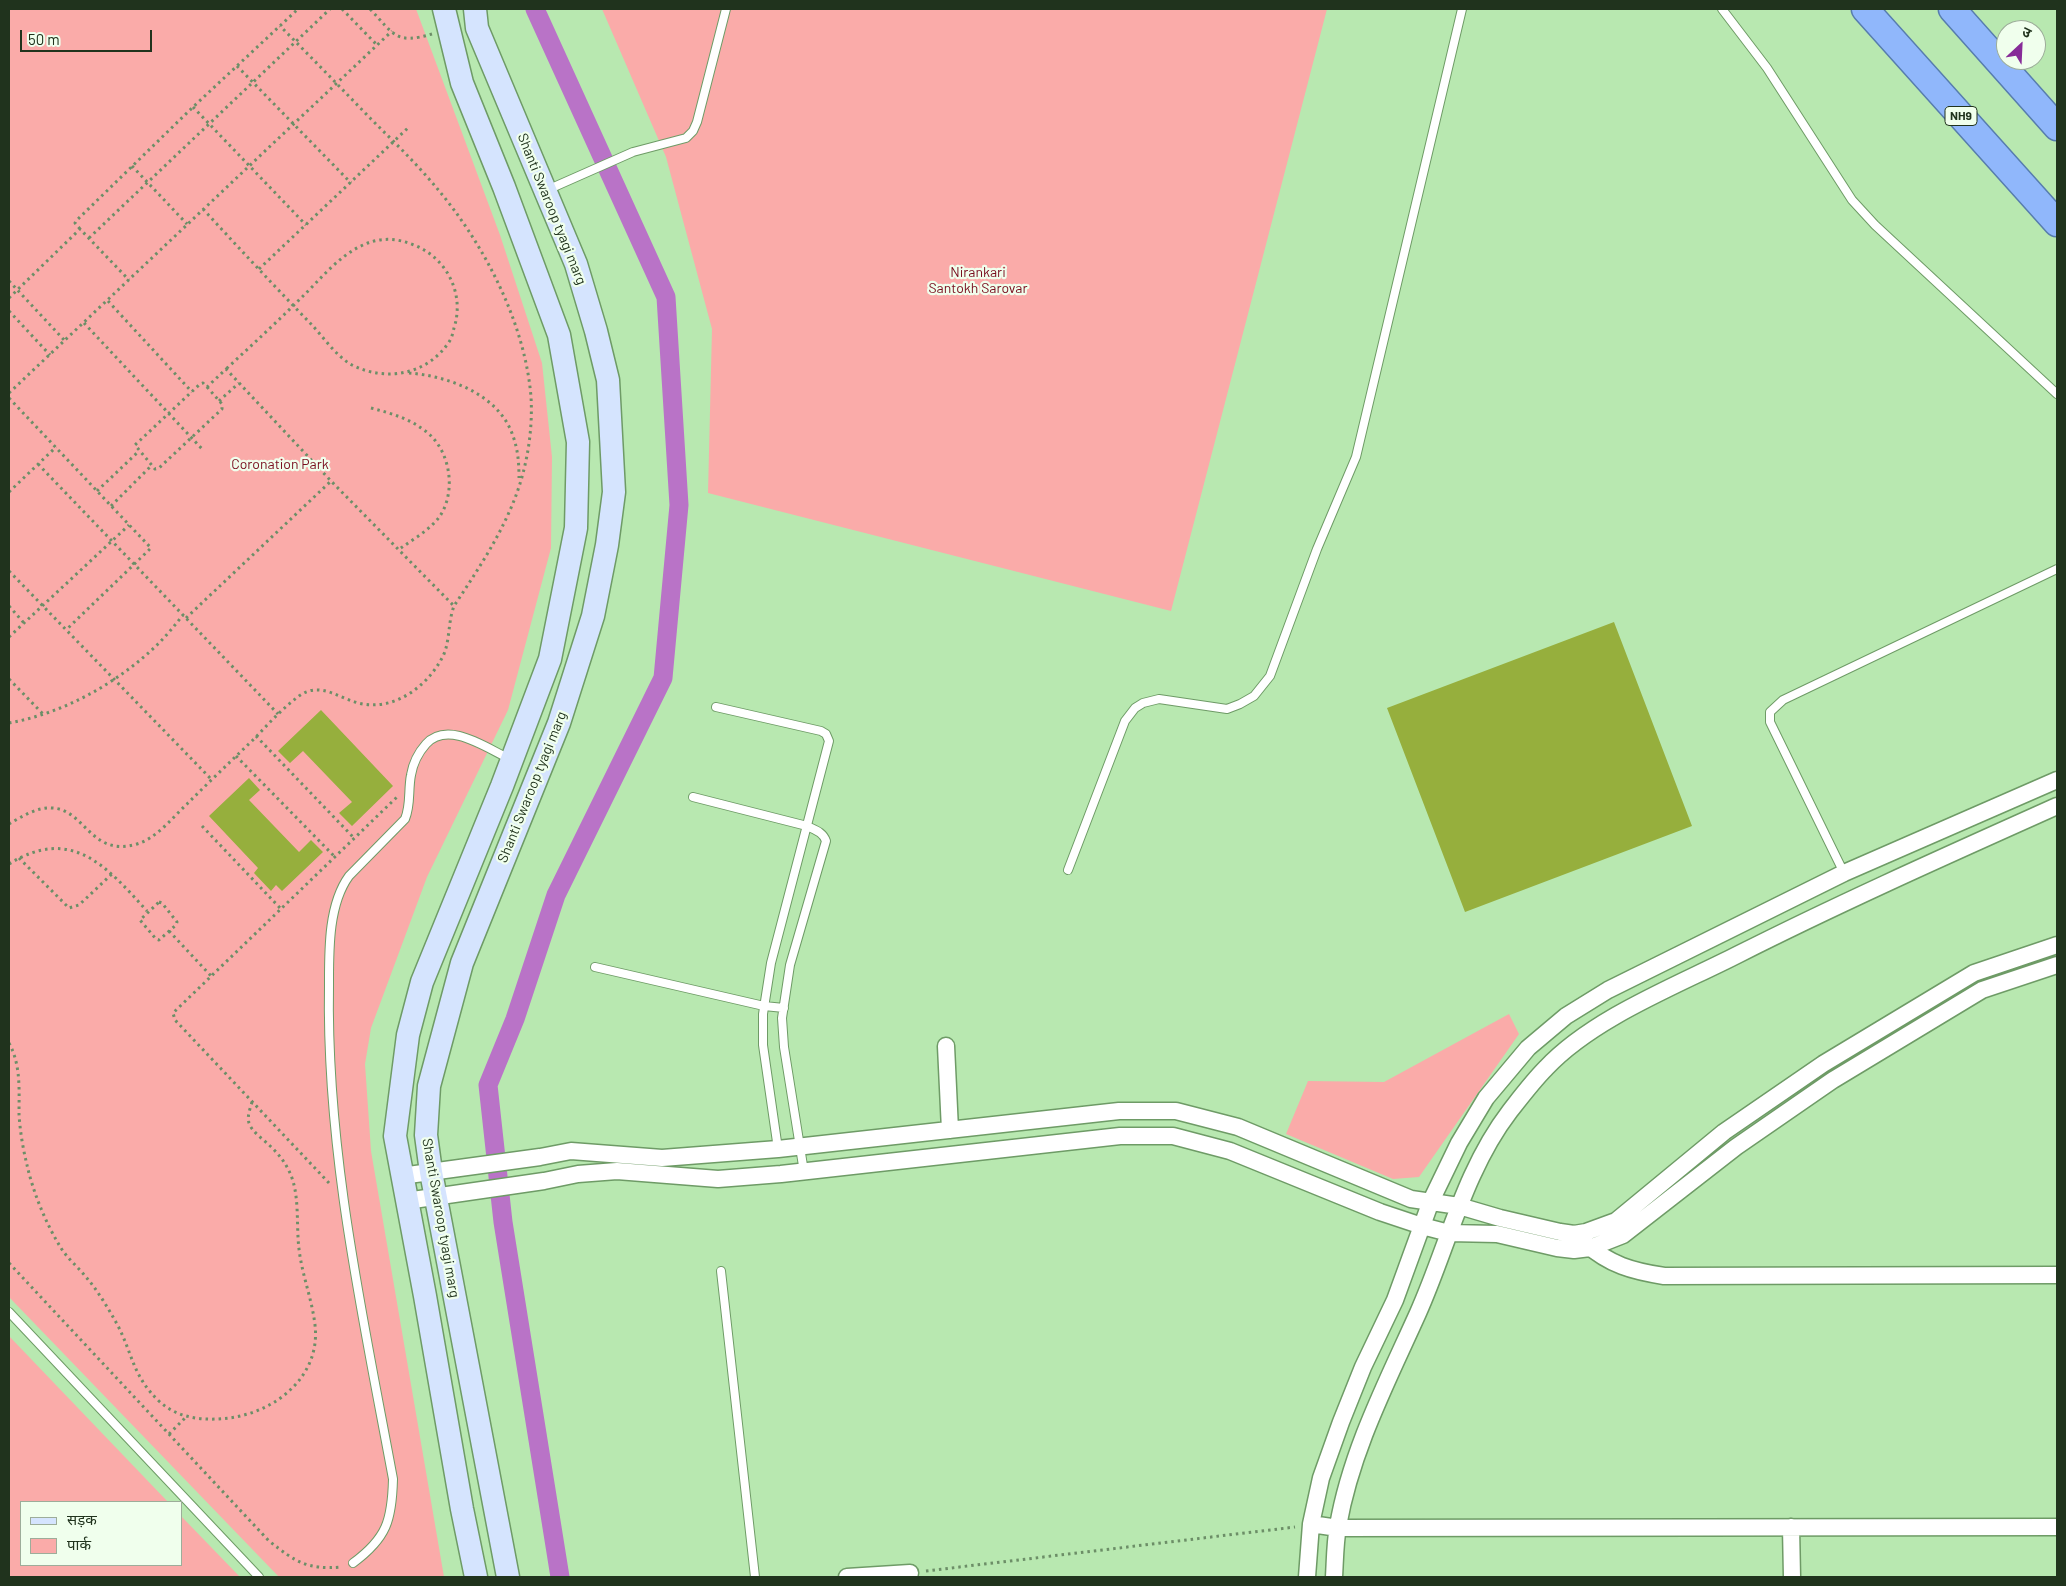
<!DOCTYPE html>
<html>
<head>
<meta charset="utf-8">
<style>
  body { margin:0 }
  #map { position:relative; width:2066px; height:1586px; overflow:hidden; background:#b8e8b0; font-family:Barlow,"Noto Sans Devanagari",sans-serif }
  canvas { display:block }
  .frame { position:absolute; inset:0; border:10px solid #20331d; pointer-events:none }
  .legend { position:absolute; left:20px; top:1501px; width:162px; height:65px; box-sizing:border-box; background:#f0ffed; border:1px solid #9dad9a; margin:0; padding:6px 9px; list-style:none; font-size:15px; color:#20331d }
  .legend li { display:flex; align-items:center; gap:10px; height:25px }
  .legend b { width:25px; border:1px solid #9dad9a }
  .north { position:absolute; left:1996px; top:20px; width:50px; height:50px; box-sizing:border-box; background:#f0ffed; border:1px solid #9dad9a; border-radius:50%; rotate:25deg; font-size:14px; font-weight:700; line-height:20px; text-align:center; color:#20331d }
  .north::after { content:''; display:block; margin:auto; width:18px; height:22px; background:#872c98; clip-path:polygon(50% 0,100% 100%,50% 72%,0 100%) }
  .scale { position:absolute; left:20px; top:30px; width:132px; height:22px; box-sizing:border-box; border:2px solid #20331d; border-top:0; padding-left:6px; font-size:15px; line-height:18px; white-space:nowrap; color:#20331d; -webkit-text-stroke:4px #f0ffed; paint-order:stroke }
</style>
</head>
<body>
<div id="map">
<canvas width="2066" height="1586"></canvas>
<div class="frame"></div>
<ul class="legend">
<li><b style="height:6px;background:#d5e4fe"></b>सड़क</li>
<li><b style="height:14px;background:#faaba9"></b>पार्क</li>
</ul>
<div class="north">उ</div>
<div class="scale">50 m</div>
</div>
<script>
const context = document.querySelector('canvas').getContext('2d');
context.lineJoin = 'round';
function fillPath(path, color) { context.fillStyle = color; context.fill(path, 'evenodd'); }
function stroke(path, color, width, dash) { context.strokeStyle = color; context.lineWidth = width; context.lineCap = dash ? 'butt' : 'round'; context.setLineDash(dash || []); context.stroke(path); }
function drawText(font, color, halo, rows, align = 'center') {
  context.font = font + ' Barlow,sans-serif'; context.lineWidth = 4.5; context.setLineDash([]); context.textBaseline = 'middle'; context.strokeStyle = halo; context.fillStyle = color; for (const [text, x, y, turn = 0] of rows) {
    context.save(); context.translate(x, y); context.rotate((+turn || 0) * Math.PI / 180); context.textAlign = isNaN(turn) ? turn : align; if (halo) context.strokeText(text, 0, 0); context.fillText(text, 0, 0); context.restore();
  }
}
const green = new Path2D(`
  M 9,9 L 416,9 L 500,235 L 542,363 L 552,457 L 551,548 L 508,710 L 427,877 L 371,1028 L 365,1064 L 371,1151 L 444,1577 L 279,1577 L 9,1297 Z
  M 602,9 L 1327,9 L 1171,611 L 708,493 L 712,329 L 666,157 Z
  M 1509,1014 L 1519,1034 L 1419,1177 L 1393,1179 L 1286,1134 L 1308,1081 L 1384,1082 Z
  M 9,1336 L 168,1502 L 21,1502 L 21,1565 L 181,1565 L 181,1516 L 240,1577 L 9,1577 Z`);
const canal = new Path2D(`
  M 535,9 L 666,297 L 679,505 L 663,678 L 556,895 L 515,1019 L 488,1085 L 503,1222 L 560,1577`);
const building = new Path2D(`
  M 1614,622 L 1692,826 L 1465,912 L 1387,708 Z
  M 321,710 L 393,786 L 352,826 L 339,813 L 352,802 L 303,751 L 290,763 L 278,751 Z
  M 249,778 L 260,790 L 249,800 L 299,852 L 311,840 L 323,852 L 282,891 L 276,885 L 271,891 L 254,873 L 258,868 L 209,816 Z`);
const path = new Path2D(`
  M 342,9 L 377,45
  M 370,9 C 394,34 395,45 432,34
  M 237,66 L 351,183
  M 193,107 L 306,225
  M 132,166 L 187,224
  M 203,209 C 239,248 275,287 312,325 C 324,338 337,357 352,365 C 386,382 427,375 449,342 C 452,338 453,332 454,328 C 465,294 447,258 414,245 C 397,238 380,237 363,245 C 338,256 319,281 300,299 C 276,323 251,346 226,369
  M 80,229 L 75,223 L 76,221 L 193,107 L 298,9
  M 89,238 L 330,9
  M 259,269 L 410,126
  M 9,281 L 65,341
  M 9,298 L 80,229 L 129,280
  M 108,301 L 192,392
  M 9,311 L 50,355
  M 84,323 L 203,450
  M 409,373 C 448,376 499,394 513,436 C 518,450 519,463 519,478
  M 207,387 L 222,404 L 222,409 L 159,468 L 155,469 L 135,445 L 200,384 L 203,383 L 207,387 L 226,369 L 331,481 L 454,606
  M 9,393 L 392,31
  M 9,398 L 151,548 L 66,630
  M 219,401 L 239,383
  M 371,408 C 390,413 408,418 424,430 C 450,448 457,490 440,516 C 430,530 412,540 398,550
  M 38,464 L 278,714
  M 97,491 L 139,451
  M 9,492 L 56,447
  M 111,506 L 152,465
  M 9,571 L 212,780
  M 9,606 L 24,623
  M 186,618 L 331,481
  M 9,637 L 129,525
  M 9,679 L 43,714
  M 9,723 C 64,713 118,683 158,644 C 167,635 175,625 183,615
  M 256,736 L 354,838
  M 236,756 L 335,857
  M 9,824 C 21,817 37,807 51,808 C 85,808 90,858 137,844 C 157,838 172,818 187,804 C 209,782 232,760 255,738 C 269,723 283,708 299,696 C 321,680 340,700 363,704 C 397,710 430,684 444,654 C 450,639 448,622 454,606 C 477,571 500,537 515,498 C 527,467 533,430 531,397 C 525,322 483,242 435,186 C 415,162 392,140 370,118 C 340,87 310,56 280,26
  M 202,826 L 281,909
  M 19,858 L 69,908 L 79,905 L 113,873
  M 9,864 C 72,825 107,867 147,911
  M 159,902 L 162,903 L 177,922 L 176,925 L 159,940 L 156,939 L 140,920 Z
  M 169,931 L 211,976
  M 9,1043 C 21,1065 19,1090 19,1114 C 20,1131 23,1149 27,1165 C 33,1192 46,1224 61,1248 C 68,1259 78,1267 86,1277 C 98,1291 108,1308 117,1324 C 133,1354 132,1376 160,1402 C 179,1419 205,1421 229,1418 C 276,1412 321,1376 315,1325 C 312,1299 302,1275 299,1249 C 296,1225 300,1195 290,1173 C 285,1162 278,1153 269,1145 C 263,1139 252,1132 249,1123 C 247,1116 250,1109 252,1102
  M 329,1183 L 175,1020 L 173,1013 L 397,797
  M 9,1263 L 269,1541 C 296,1562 307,1570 342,1567
  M 169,1434 L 186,1417
  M 926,1571 L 1295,1527`);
const service = new Path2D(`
  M 1722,9 L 1767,68 L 1852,200 L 1875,225 L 2057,394
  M 547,190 L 633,152 L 686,138 L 693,131 L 697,122 L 726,9
  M 716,707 L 821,731 L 826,734 L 829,741 L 771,963 L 763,1014 L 763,1045 L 778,1149
  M 693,797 L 807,826 C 815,830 823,832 826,841 L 790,965 L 782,1018 L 784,1047 L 804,1172
  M 1068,870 L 1125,721 L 1135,708 L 1143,703 L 1159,699 L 1227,709 L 1240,704 L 1254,696 L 1270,676 L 1317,549 L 1356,457 L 1462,9
  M 1844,873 L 1770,722 L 1770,712 L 1783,700 L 2057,569
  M 595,967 L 764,1006 L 784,1008
  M 721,1271 L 755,1577
  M 9,1312 L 259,1577
  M 353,1563 C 387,1538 392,1520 393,1479 C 363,1317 326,1151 329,986 C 329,951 328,905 349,876 L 405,819 C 411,805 408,790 411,775 C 413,763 418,753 426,744 C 448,720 486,748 510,759`);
const minor = new Path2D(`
  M 946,1046 L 950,1130
  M 401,1176 L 540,1157 L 571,1151 L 662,1158 L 778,1149 L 1119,1111 L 1176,1111 L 1238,1127 L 1411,1199 L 1459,1206 L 1500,1218 L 1560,1232 L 1574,1234 L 1586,1232 L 1616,1221 L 1724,1132 L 1823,1064 L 1974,973 L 2057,945
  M 406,1201 L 544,1181 L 578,1174 L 617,1171 L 718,1179 L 781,1174 L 1120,1136 L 1173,1136 L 1230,1151 L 1380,1212 L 1422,1226 L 1449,1233 L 1497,1234 L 1557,1248 L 1574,1250 L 1590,1248 L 1623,1235 L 1736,1147 L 1833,1080 L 1982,990 L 2057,965
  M 1585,1243 C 1610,1265 1632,1271 1664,1276 L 2057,1275
  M 1311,1524 L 1338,1528 L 2057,1527
  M 1791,1527 L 1792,1577
  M 847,1577 L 910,1573
  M 1307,1577 L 1311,1524 L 1321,1478 L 1341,1422 L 1363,1367 L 1395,1300 L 1431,1201 L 1459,1143 L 1486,1098 L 1528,1048 L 1566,1016 L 1608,990 L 1844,873 L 2057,780
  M 1334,1577 C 1335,1560 1335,1543 1338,1526 C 1351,1451 1387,1382 1418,1313 C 1448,1246 1464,1171 1510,1111 C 1521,1097 1533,1081 1546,1068 C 1593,1018 1676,986 1737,955 C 1842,902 1950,854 2057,806`);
const secondary = new Path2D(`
  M 444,9 L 462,83 L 504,187 L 559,335 L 578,442 L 576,528 L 550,659 L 502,786 L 422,982 L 408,1035 L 395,1136 L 425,1296 L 462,1509 L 476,1577
  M 475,9 L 477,28 L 576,264 L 596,331 L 608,380 L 614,492 L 607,545 L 593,616 L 559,723 L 462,963 L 429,1086 L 426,1135 L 431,1172 L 508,1577`);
const trunk = new Path2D(`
  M 1865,9 L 2057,223
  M 1952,9 L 2057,127`);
const shields = [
  [1961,116,32]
];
const shieldNames = [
  ["NH9",1961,116]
];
const streetNames = [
  ["Shanti Swaroop tyagi marg",552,209,68],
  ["Shanti Swaroop tyagi marg",532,787,-68],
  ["Shanti Swaroop tyagi marg",441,1218,80]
];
const parkNames = [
  ["Nirankari",978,272],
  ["Santokh Sarovar",978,288],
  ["Coronation Park",280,464]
];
fillPath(green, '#faaba9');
stroke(canal, '#b973c7', 19);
fillPath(building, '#96af3d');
stroke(service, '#6e9b66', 10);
stroke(minor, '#6e9b66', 19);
stroke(secondary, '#6e9b66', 25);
stroke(trunk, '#577dad', 29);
stroke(path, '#6c8e67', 3, [2.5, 4]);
stroke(service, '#fff', 8);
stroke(minor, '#fff', 16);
stroke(secondary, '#d5e4fe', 22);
stroke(trunk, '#90b7fb', 26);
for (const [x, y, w] of shields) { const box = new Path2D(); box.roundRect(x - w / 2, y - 9.5, w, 19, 4); context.fillStyle = '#f0ffed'; context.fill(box); stroke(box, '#20331d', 1); }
drawText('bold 12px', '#20331d', null, shieldNames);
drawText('14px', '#20331d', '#f0ffed', streetNames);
drawText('14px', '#780d1d', '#f0ffed', parkNames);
</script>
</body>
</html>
